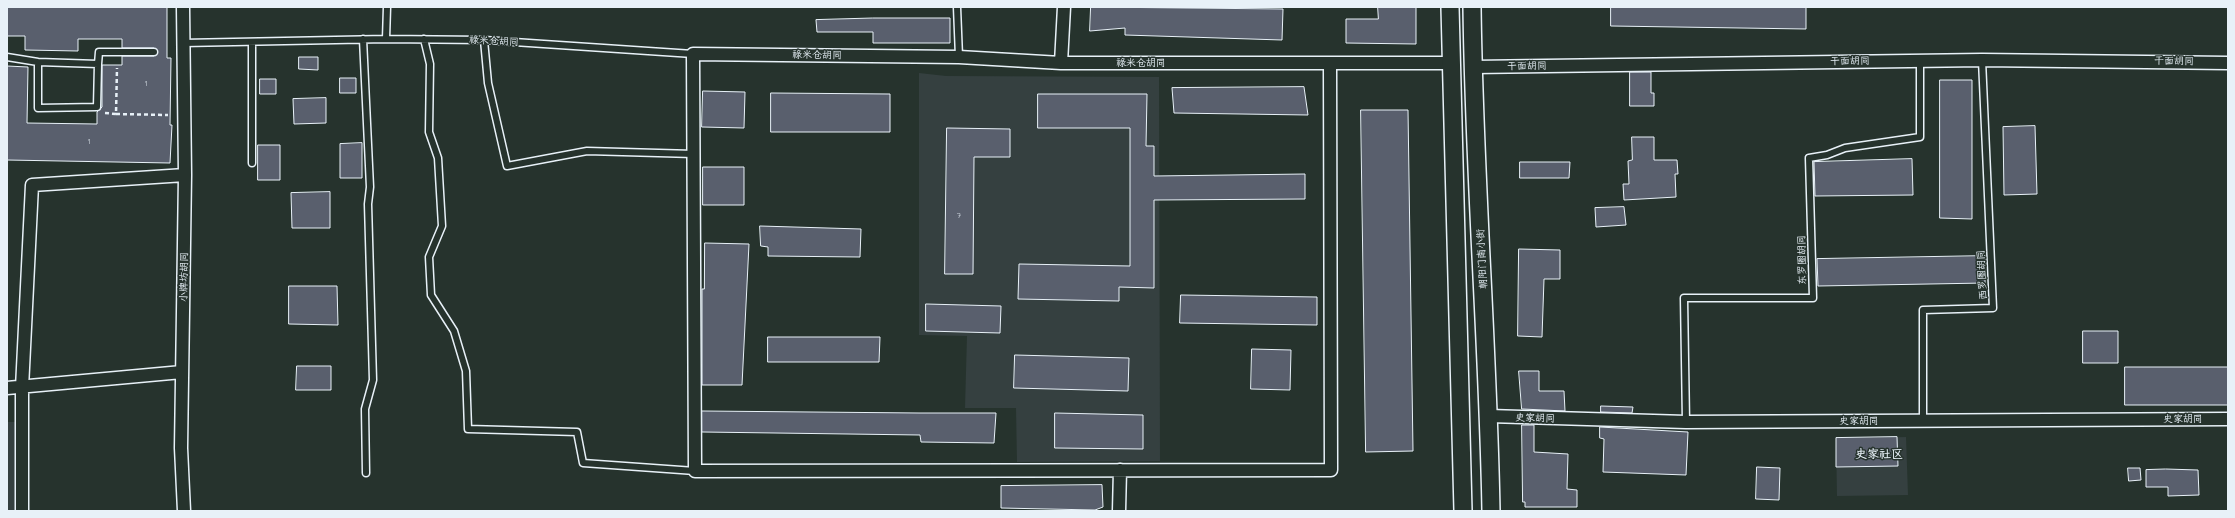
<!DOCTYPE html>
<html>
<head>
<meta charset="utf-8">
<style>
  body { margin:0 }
  #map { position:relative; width:2235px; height:518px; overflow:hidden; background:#26332d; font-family:Mali,sans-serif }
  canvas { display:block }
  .frame { position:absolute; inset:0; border:8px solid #e8f1f8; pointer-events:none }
</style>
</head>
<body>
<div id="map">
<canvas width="2235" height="518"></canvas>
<div class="frame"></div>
</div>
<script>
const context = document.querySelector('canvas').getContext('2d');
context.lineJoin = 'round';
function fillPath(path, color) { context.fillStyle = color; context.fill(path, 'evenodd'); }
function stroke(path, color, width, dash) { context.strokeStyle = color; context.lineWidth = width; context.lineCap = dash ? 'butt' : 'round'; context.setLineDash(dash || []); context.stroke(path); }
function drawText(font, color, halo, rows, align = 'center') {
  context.font = font + ' Mali,"LXGW WenKai TC",sans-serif'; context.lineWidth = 3; context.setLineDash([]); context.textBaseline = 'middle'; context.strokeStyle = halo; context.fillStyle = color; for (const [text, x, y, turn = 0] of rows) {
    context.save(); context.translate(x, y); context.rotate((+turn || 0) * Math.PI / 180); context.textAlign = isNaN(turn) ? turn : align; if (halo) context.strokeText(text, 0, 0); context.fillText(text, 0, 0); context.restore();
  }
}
const built = new Path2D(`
  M 919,73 L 946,76 L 1159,77 L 1160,461 L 1017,462 L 1016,408 L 965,408 L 967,336 L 919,335 Z
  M 7,422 L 15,422 L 16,511 L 7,511 Z
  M 1906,437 L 1908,495 L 1837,496 L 1836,439 Z`);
const building = new Path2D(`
  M 7,7 L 167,7 L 167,58 L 171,58 L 170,125 L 172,125 L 170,163 L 7,160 L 7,66 L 28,67 L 27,123 L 97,124 L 97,112 L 102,107 L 102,65 L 122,65 L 122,56 L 154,56 L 158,52 L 154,48 L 122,48 L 122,39 L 78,39 L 78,51 L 25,50 L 25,36 L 7,36 Z
  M 1091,7 L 1283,9 L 1282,40 L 1125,35 L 1125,28 L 1090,31 Z
  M 1378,7 L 1416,7 L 1416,44 L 1346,43 L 1346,19 L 1378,19 Z
  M 1611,7 L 1806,7 L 1806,29 L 1611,26 Z
  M 873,18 L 950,18 L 950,43 L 873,43 L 873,32 L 817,32 L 816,20 Z
  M 299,57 L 318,57 L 318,70 L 299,69 Z
  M 1630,72 L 1651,72 L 1651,93 L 1654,93 L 1654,106 L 1630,106 Z
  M 340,78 L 356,78 L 356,93 L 340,93 Z
  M 260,79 L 276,79 L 276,94 L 260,94 Z
  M 1940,80 L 1972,80 L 1972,219 L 1940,218 Z
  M 1304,87 L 1308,115 L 1174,113 L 1172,88 Z
  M 703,91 L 745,92 L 744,128 L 702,127 Z
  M 771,93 L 890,94 L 890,132 L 771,132 Z
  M 1038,94 L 1147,94 L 1146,146 L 1154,146 L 1154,176 L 1305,174 L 1305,199 L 1154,200 L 1154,288 L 1119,287 L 1119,301 L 1018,299 L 1019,264 L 1130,266 L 1130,128 L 1038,128 Z
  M 326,98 L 326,123 L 294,124 L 293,99 Z
  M 1361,110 L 1408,110 L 1413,451 L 1366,452 Z
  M 2035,126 L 2037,194 L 2004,195 L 2003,127 Z
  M 947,128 L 1010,129 L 1010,157 L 974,157 L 973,274 L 945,274 Z
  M 1632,137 L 1654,137 L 1654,160 L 1677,160 L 1678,174 L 1675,174 L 1676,197 L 1624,200 L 1623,184 L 1629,184 L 1628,161 L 1632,160 Z
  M 362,143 L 362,178 L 340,178 L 340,144 Z
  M 258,145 L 280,145 L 280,180 L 258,180 Z
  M 1912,159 L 1913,195 L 1815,196 L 1814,162 Z
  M 1520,162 L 1570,162 L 1569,178 L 1520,178 Z
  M 703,167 L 744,167 L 744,205 L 703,205 Z
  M 330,192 L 330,228 L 292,228 L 291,193 Z
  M 1624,207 L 1626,225 L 1596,227 L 1595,208 Z
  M 760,226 L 861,229 L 860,257 L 768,256 L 768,247 L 761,246 Z
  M 705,243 L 749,244 L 742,385 L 702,385 L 702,289 L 704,289 Z
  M 1519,249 L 1560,250 L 1560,279 L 1544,279 L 1542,337 L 1518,336 Z
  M 1985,256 L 1985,283 L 1818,286 L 1817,259 Z
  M 289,286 L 337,286 L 338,325 L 289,324 Z
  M 1181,295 L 1317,297 L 1317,325 L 1180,323 Z
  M 926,304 L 1001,306 L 1000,333 L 926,331 Z
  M 2083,331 L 2118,331 L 2118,363 L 2083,363 Z
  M 768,337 L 880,337 L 879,362 L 768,362 Z
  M 1252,349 L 1291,350 L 1290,390 L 1251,389 Z
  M 1015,355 L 1129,358 L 1128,391 L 1014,388 Z
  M 297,366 L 331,366 L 331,390 L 296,390 Z
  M 2125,367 L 2228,367 L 2228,405 L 2125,405 Z
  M 1519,371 L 1539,371 L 1539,391 L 1564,391 L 1565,411 L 1522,409 Z
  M 1601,406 L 1633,407 L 1632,413 L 1601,412 Z
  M 702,411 L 919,413 L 996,413 L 994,443 L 921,442 L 920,435 L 702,432 Z
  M 1055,413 L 1143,415 L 1143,449 L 1055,448 Z
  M 1522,425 L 1534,425 L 1534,452 L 1568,454 L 1567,489 L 1577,490 L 1577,507 L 1525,507 L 1525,502 L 1523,502 Z
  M 1600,427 L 1688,432 L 1686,475 L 1603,472 L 1604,439 L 1600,438 Z
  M 1897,437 L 1898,466 L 1836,467 L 1836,438 Z
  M 1757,467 L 1780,468 L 1779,500 L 1756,499 Z
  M 2128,468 L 2140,468 L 2141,480 L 2129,481 Z
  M 2166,469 L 2198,470 L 2199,495 L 2168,496 L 2168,487 L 2146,487 L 2146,470 Z
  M 1102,485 L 1103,507 L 1095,510 L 1001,508 L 1001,486 Z`);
const path = new Path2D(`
  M 105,113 L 116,114 L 117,68
  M 116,114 L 168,115`);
const lane = new Path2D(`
  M 957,7 L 959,57
  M 363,39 L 370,187 L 368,204 L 373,380 L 365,409 L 366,473
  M 386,39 L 387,7
  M 424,39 L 430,64 L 429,132 L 438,158 L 442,226 L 429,257 L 431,295 L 454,331 L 466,371 L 468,429 L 577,432 L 583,463 L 695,471
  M 484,40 L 488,83 L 507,166 L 587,151 L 694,154
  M 252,42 L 252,163
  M 183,43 L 386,39 L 484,40 L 693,54
  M 7,57 L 38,62 L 98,64 L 97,107 L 38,108 L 38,62
  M 98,64 L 99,52 L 154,52
  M 1923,421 L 1923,310 L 1993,308 L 1982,60
  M 1686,422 L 1684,298 L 1813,298 L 1809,158 L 1827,155 L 1845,148 L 1920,137 L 1920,60`);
const street = new Path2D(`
  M 183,7 L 185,175 L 181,448 L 184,511
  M 1061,63 L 1064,7
  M 1330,64 L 1331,470 L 695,471 L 693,54 L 959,57 L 1061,63 L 1452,63
  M 1473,67 L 1982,60 L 2228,63
  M 7,388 L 182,372
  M 1489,416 L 1686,422 L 2228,419
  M 22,511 L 22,388 L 32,185 L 185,175
  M 1119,511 L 1120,470`);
const secondary = new Path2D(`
  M 1450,7 L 1463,511
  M 1472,7 C 1474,175 1488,343 1491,511`);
const numberNames = [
  ["1",146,84],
  ["1",89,142],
  ["7",959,216]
];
const streetNames = [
  ["禄米仓胡同",494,41,3],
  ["禄米仓胡同",817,55,1],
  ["干面胡同",1850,61,-1],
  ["干面胡同",2174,61,1],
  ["禄米仓胡同",1141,63],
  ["干面胡同",1527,66,-1],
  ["朝阳门南小街",1482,259,-93],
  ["东罗圈胡同",1802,260,-91],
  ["西罗圈胡同",1982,275,-93],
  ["小牌坊胡同",184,277,-89],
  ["史家胡同",1535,418,2],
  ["史家胡同",2183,419],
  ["史家胡同",1859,421]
];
const quarterNames = [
  ["史家社区",1879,454]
];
fillPath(built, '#354040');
fillPath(building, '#595f6d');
stroke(building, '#e8f1f8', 1);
stroke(lane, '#e8f1f8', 9);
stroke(street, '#e8f1f8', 15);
stroke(secondary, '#e8f1f8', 20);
stroke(path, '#e8f1f8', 2.5, [4, 3]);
stroke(lane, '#26332d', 6);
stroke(street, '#26332d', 12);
stroke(secondary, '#26332d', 17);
drawText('8px', '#c4ccd5', null, numberNames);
drawText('10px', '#e8f1f8', '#26332d', streetNames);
drawText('bold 12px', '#e8f1f8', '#26332d', quarterNames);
</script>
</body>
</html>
